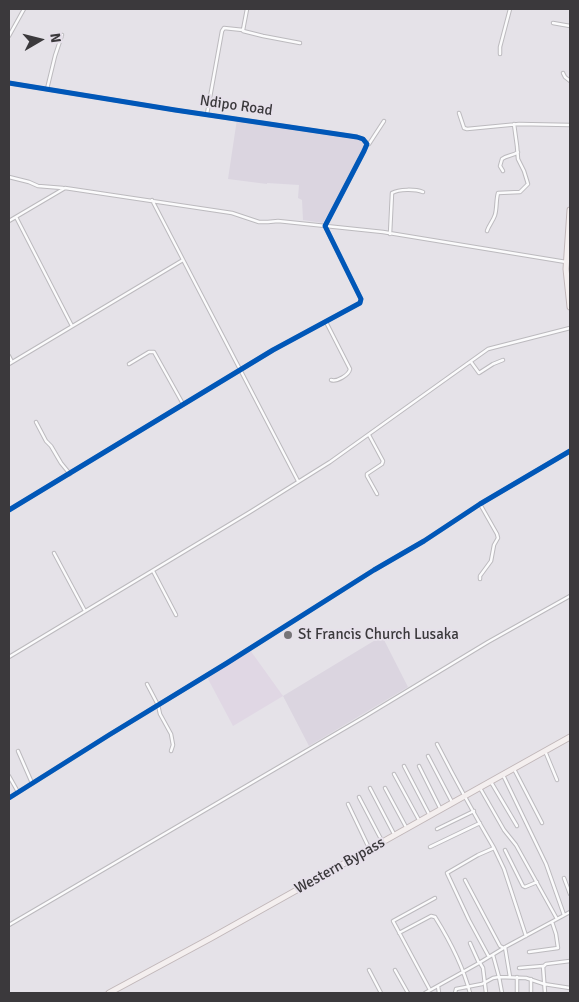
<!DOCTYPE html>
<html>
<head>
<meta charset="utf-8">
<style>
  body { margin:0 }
  #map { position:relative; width:579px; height:1002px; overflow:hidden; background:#e5e2e8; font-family:Signika,sans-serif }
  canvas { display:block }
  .frame { position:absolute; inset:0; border:10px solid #3b393c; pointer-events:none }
  .north { position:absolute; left:15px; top:15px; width:50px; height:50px; -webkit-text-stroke:4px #e6e0ea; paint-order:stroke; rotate:82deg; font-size:14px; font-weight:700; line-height:20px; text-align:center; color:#3b393c }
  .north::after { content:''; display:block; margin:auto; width:18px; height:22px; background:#3b393c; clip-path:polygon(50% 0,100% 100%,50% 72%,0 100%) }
</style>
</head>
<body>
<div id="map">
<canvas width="579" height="1002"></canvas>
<div class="frame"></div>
<div class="north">N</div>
</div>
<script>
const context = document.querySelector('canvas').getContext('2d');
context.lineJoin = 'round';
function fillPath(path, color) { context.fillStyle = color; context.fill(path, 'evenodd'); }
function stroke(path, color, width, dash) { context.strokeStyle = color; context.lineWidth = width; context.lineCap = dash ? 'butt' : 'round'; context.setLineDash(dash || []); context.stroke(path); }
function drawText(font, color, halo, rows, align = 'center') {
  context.font = font + ' Signika,sans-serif'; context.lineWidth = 4; context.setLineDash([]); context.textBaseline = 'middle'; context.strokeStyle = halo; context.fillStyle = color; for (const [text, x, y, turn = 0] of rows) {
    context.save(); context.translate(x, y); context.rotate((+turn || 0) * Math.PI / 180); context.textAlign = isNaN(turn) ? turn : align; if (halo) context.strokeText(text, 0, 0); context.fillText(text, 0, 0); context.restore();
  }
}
const commercial = new Path2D(`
  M 250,650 L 283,696 L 233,726 L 207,677 Z`);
const built = new Path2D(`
  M 237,119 L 360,138 L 363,140 L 366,144 L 340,194 L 323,223 L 303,220 L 302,200 L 298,198 L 299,185 L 267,183 L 267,184 L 228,179 Z
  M 382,636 L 408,687 L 309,746 L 283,696 Z`);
const minor = new Path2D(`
  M 553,23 L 570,26
  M 243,31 L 263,36 L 300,43
  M 9,36 L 24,9
  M 500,54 L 500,47 L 510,9
  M 563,73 L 565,77 L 570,81
  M 9,83 L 175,110 L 357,137 L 363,139 L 367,144 L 364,151 L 325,226 L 361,299 L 360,303 L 273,350 L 9,510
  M 47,89 L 55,56 L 62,35
  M 459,113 L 464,128 L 467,129 L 519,124 L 570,125
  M 207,114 L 222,31 L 224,28 L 243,30 L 247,9
  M 366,142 L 369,144 L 384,121
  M 503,171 L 500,166 L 502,159 C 507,155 513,156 518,152
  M 9,177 L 29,182 L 38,186 L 63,188
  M 152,200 L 298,481
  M 16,217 L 72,326
  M 9,221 L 65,188 L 232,213 L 259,222 L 268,222 L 278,221 L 383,232 L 566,262
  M 487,231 C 489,225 493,221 495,215 C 497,208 496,200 498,193 L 520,192 L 528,184 L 524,171 L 518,159 L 517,146 L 514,124
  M 390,234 L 392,193 C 399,189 415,189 423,192
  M 326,322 L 350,369 C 349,375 337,382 331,380
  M 9,356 L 12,362
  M 471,362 L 479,373 L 493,364 L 503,360
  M 9,364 L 183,260
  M 129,364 L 149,352 L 154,352 L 183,404
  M 36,422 L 46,441 L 51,446 L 61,463 L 70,474
  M 369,435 L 383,461 L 382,464 L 367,474 L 367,476 L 377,494
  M 54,553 L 85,611
  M 153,571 L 176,615
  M 480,579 L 480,576 L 491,561 L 494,545 L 498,538 L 497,534 L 480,504
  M 9,657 L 250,512 L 330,462 L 488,349 L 570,328
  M 147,684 L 158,705 L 160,714 L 171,734 L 173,745 L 171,751
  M 437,744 C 455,779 474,814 494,848
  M 18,751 L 32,783
  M 545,751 L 557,780
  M 428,756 L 452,802
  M 404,766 L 429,814
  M 419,766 L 440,808
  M 514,769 L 542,823
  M 394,774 L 419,820
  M 503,775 L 546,864 L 564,915
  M 9,776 L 18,792
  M 491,782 L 517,826
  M 370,788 L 394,834
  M 385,788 L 406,827
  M 480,788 L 504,830 L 516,845 L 557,919
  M 359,797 L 382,841
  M 9,798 L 109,735 L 227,663 L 374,570 L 424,541 L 480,504 L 570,451
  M 348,804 L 369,848
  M 437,829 L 474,811
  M 430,847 L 480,823
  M 505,850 L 523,886 L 525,887 L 537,882
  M 564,878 L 570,894
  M 465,880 L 500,946 L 504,948
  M 9,925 L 364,717 L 488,642 L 570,596
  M 399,933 L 431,916 L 435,917 C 450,941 463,966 470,993
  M 470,943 L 479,963
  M 505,947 L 510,977
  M 529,952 L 558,948 L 556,934 L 552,922
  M 493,955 L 499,977 L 502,993
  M 489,957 L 469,920 L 447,873 L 478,855 L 494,848 L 504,869 L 526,936
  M 480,963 L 483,968 L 486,993
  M 543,967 L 546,964 L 570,961
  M 519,968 L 543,966 L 545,993
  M 369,970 L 381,993
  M 395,970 L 408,993
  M 517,977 L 517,993
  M 438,986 L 439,993
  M 430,990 L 393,921 L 435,898
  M 425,993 L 479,963 L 507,946 L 570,912
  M 455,993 L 456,989 L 482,984 L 493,978 L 499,977 L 526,978 L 544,984 L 570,988
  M 531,993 L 531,979`);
const primary = new Path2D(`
  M 570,210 L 566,269 L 570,307
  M 109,993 L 211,938 L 570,737`);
const cycleway = new Path2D(`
  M 9,83 L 175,110 L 357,137 L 363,139 L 367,144 L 364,151 L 325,226 L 361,299 L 360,303 L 273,350 L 9,510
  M 9,798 L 109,735 L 227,663 L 374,570 L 424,541 L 480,504 L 570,451`);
const markers = [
  [288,635,5,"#767478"]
];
const streetNames = [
  ["Ndipo Road",236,106,8],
  ["Western Bypass",340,866,-29]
];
const poiNames = [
  ["St Francis Church Lusaka",298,635]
];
fillPath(commercial, '#e0d7e4');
fillPath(built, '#dbd5e0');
stroke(minor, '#bcbabe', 4.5);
stroke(primary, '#c1b7b9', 7);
stroke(minor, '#fbfbfc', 2.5);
stroke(primary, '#f4efef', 5);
stroke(cycleway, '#0057b8', 5);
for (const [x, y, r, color] of markers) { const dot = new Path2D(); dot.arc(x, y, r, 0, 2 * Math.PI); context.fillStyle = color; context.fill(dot); stroke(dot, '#e6e0ea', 2); }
drawText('15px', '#3b393c', '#e6e0ea', streetNames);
drawText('15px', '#3b393c', '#e6e0ea', poiNames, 'left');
</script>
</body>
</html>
